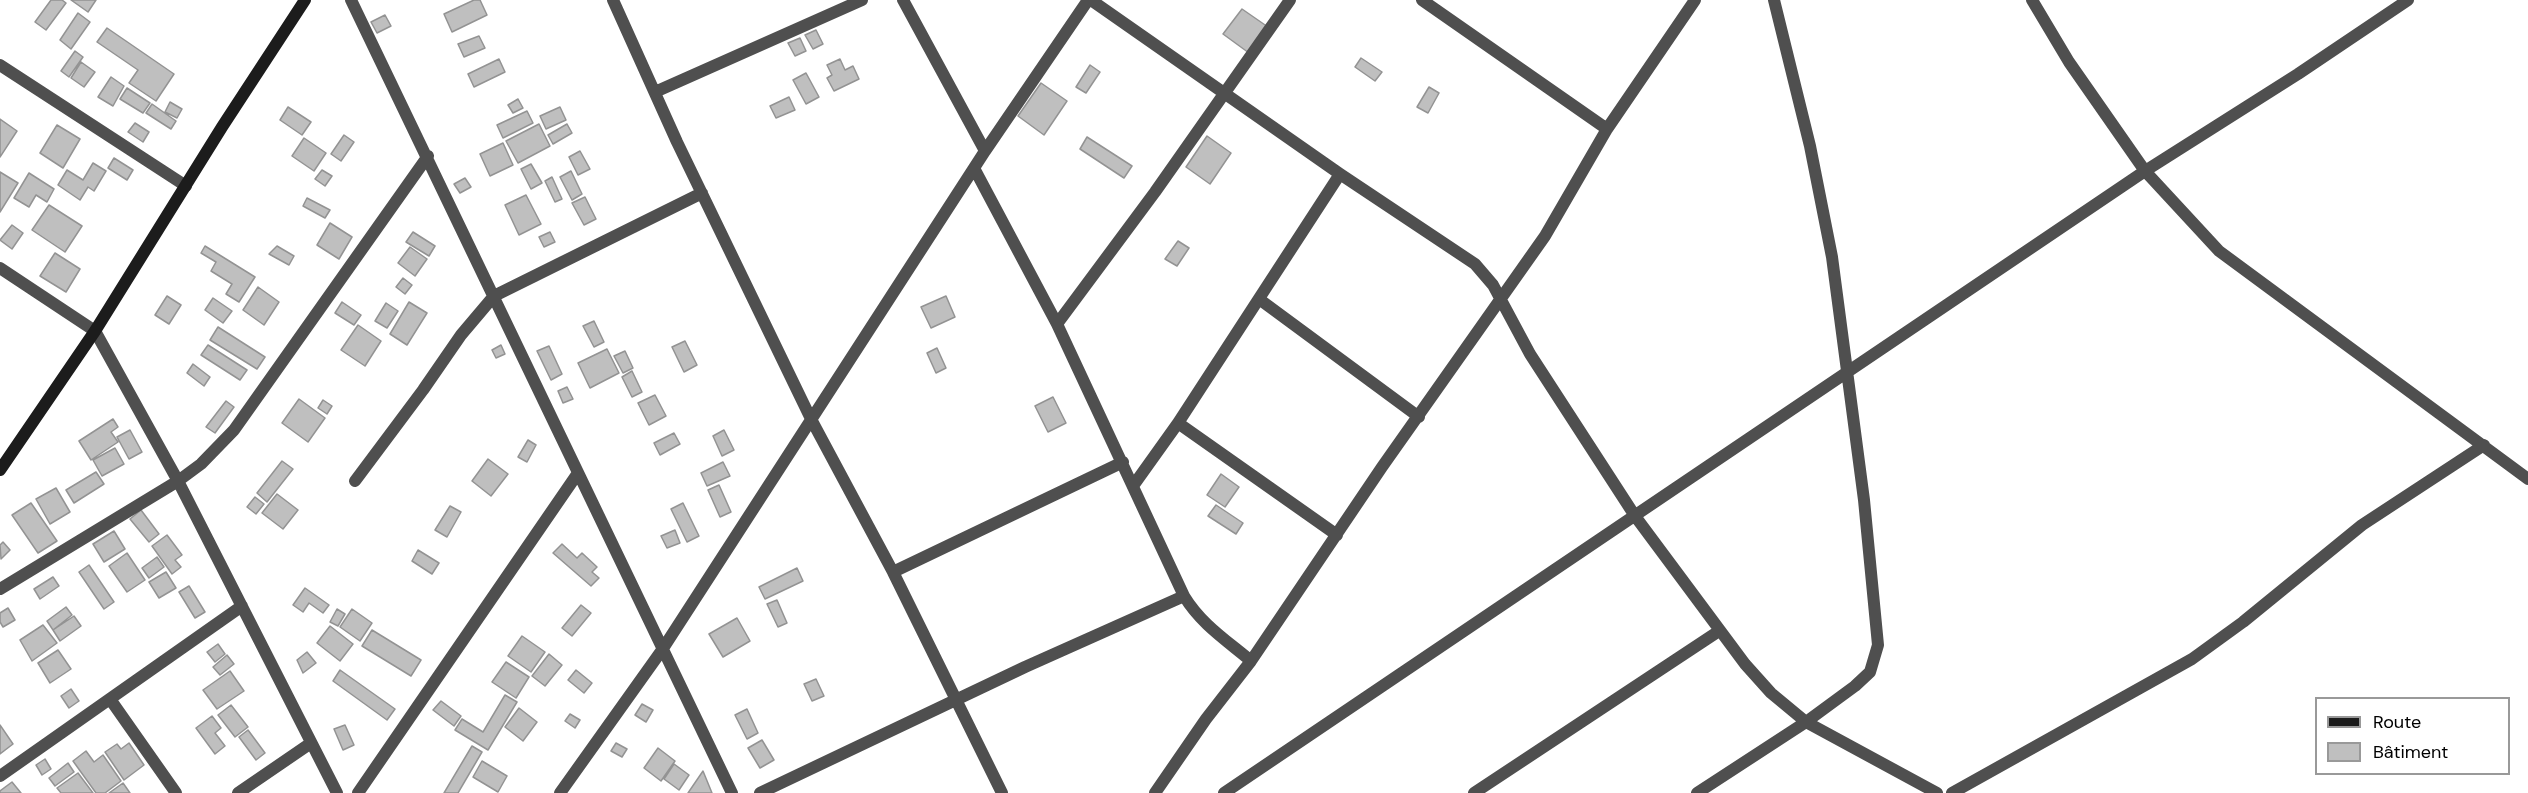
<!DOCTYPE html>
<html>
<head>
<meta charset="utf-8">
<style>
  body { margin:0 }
  #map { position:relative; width:2528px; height:793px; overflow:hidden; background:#fff; font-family:"DM Sans",sans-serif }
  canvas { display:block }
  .legend { position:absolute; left:2315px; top:697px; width:195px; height:78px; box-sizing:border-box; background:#fff; border:2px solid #999; margin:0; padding:8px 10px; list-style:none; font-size:18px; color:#000 }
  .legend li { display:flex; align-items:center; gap:12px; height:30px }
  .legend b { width:30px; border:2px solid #999 }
</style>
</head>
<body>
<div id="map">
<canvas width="2528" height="793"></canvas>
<ul class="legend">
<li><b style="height:8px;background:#1c1c1c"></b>Route</li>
<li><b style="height:16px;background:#bfbfbf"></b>Bâtiment</li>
</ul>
</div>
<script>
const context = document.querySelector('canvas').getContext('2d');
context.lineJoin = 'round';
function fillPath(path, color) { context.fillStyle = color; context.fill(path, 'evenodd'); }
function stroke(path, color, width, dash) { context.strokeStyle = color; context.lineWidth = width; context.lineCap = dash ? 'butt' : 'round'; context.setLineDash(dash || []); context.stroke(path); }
const building = new Path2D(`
  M 51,0 L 62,0 L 66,3 L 46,30 L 35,22 Z
  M 71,0 L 96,0 L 88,12 Z
  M 474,0 L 480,0 L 487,15 L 452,32 L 444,14 Z
  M 1242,9 L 1268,27 L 1249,53 L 1223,34 Z
  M 78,13 L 90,22 L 71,49 L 60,40 Z
  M 385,15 L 391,26 L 377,33 L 371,22 Z
  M 107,28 L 174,74 L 156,101 L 129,83 L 138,70 L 97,42 Z
  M 816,30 L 823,44 L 813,49 L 805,35 Z
  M 479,36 L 485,48 L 464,57 L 458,44 Z
  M 800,38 L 806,51 L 795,56 L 788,43 Z
  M 75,51 L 83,57 L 69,77 L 61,71 Z
  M 1361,58 L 1382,72 L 1375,81 L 1355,67 Z
  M 499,59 L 505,72 L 474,87 L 468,74 Z
  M 840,59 L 845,70 L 853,66 L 859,79 L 834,91 L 827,78 L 832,75 L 827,65 Z
  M 81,62 L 95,72 L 84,87 L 71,78 Z
  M 1090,65 L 1100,72 L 1086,93 L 1076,87 Z
  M 806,73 L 819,97 L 806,104 L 793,80 Z
  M 111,77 L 124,86 L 113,106 L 98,97 Z
  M 1041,83 L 1067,101 L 1044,135 L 1018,116 Z
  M 1429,87 L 1439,93 L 1428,113 L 1417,107 Z
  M 127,88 L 150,103 L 143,113 L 120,99 Z
  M 789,97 L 795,110 L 776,118 L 770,106 Z
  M 518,99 L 523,108 L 513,113 L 508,105 Z
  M 170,102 L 182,109 L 177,118 L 165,112 Z
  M 152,104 L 176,121 L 171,129 L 146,113 Z
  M 288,107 L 311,122 L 302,135 L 280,120 Z
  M 560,107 L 566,120 L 546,129 L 540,116 Z
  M 527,111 L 533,123 L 503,138 L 497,125 Z
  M 0,119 L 17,131 L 0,157 Z
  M 135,123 L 149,132 L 143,142 L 128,132 Z
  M 539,124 L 550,146 L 518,163 L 506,141 Z
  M 567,124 L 572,133 L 553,144 L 548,135 Z
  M 57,125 L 80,139 L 63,168 L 40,153 Z
  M 344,135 L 354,142 L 341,161 L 331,154 Z
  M 1207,136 L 1231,153 L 1210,184 L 1186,167 Z
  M 1087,137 L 1132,166 L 1124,178 L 1080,149 Z
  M 304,138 L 326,153 L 314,171 L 292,156 Z
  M 503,143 L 513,165 L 490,176 L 480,154 Z
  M 580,151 L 590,169 L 578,175 L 569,157 Z
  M 114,158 L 133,170 L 127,180 L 108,168 Z
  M 93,163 L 106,171 L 94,191 L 88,187 L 80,200 L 58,185 L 67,170 L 83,180 Z
  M 531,164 L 542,183 L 531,189 L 521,169 Z
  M 322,170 L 332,176 L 325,186 L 315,179 Z
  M 571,171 L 582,194 L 572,200 L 560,177 Z
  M 0,172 L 18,183 L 0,212 Z
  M 29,173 L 54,189 L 47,202 L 36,195 L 29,207 L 14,198 Z
  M 552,177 L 562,199 L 555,202 L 545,181 Z
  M 465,178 L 471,187 L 460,193 L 454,184 Z
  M 526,195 L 541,224 L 519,235 L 505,205 Z
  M 585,197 L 596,219 L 584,225 L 572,203 Z
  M 307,198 L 330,210 L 325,218 L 303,206 Z
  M 49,205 L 82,226 L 65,252 L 32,230 Z
  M 330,223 L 352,237 L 339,259 L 317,245 Z
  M 12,225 L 23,233 L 12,249 L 0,240 Z
  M 413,232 L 435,246 L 429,256 L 406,242 Z
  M 550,232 L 555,242 L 544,247 L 539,237 Z
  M 1178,241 L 1189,248 L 1177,266 L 1165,259 Z
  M 205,246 L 255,277 L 239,302 L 226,294 L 232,284 L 211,271 L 216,262 L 201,253 Z
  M 277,246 L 294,256 L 289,265 L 269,254 Z
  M 410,247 L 427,259 L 415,276 L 398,263 Z
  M 55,253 L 80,269 L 66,292 L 40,276 Z
  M 403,278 L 412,285 L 405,294 L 396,287 Z
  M 258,287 L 279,302 L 264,325 L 243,310 Z
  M 167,296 L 181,305 L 169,324 L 155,315 Z
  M 946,296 L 955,317 L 931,328 L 921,307 Z
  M 213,298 L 232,311 L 223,323 L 205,310 Z
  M 342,302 L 361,315 L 354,325 L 335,313 Z
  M 409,302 L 427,313 L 407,345 L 390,334 Z
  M 386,303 L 398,311 L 387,328 L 375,321 Z
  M 594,321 L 604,342 L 594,347 L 583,326 Z
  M 358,325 L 381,341 L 365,366 L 341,350 Z
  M 218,327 L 265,357 L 257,369 L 210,340 Z
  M 685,341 L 697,365 L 684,372 L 672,347 Z
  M 208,345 L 247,370 L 240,380 L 201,355 Z
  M 501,345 L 505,354 L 496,358 L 492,350 Z
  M 549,346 L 562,374 L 551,380 L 537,351 Z
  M 937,348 L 946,368 L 936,373 L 927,353 Z
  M 607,349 L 619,373 L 590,388 L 578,363 Z
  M 625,351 L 633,368 L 623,373 L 614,356 Z
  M 193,364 L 210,377 L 204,386 L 187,373 Z
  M 632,371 L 642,392 L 632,397 L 622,377 Z
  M 567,387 L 573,399 L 563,403 L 558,391 Z
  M 655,395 L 666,416 L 649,425 L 638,403 Z
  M 1053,397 L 1066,423 L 1048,432 L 1035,406 Z
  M 299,399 L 325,418 L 308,442 L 282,423 Z
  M 323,400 L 332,406 L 327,414 L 318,408 Z
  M 226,401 L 234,407 L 215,433 L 206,427 Z
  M 113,419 L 118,427 L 111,432 L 118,442 L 91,460 L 79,441 Z
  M 130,430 L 142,452 L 129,459 L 117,437 Z
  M 724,430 L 734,450 L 722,456 L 713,436 Z
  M 674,433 L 680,444 L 660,455 L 654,443 Z
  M 528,440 L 536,445 L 527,462 L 518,457 Z
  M 115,448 L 124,464 L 102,476 L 93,460 Z
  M 488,459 L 508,474 L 491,496 L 472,481 Z
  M 282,461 L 293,469 L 267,502 L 257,493 Z
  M 723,462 L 730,476 L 707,486 L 701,473 Z
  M 96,472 L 104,484 L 74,503 L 66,490 Z
  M 1221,474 L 1239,487 L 1225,507 L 1207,495 Z
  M 719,485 L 731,512 L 720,517 L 708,490 Z
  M 56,488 L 70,512 L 50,524 L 36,499 Z
  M 277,494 L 298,510 L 283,529 L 262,513 Z
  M 255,497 L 264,504 L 256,514 L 247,507 Z
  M 31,503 L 57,541 L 38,553 L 12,515 Z
  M 683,503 L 699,536 L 687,542 L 671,509 Z
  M 1216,505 L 1243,523 L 1236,534 L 1208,516 Z
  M 450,506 L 461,512 L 447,537 L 435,530 Z
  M 141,510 L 159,534 L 149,542 L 130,519 Z
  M 675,530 L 680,543 L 667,548 L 661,536 Z
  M 114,531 L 125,549 L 104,562 L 93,544 Z
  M 167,535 L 182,555 L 175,560 L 181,567 L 172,574 L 152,546 Z
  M 3,542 L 10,550 L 1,559 L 0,545 Z
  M 562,544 L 577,558 L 582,553 L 597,567 L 592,572 L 599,578 L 591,586 L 553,553 Z
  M 418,550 L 439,563 L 432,574 L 412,561 Z
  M 127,553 L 145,580 L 127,592 L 109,566 Z
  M 157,557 L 164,567 L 149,578 L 142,568 Z
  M 89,565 L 114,602 L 104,609 L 79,572 Z
  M 797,568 L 803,581 L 765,599 L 759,587 Z
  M 166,572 L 176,588 L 159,598 L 149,582 Z
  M 53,577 L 59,586 L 40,599 L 34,589 Z
  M 189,586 L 205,612 L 195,618 L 179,592 Z
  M 305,588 L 329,605 L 323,613 L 309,603 L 303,612 L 293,605 Z
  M 777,600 L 787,623 L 778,627 L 767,604 Z
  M 581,605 L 591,613 L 572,636 L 562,628 Z
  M 66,607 L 72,615 L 53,630 L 47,621 Z
  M 8,608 L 15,620 L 3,627 L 0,622 L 0,613 Z
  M 337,609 L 345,614 L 338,626 L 330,622 Z
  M 352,609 L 372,623 L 360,641 L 340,627 Z
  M 74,616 L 81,626 L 60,641 L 53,630 Z
  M 737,618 L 750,641 L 723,657 L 709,634 Z
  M 43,625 L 57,643 L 32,661 L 20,640 Z
  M 330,626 L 353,644 L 340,661 L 317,643 Z
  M 372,630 L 421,660 L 411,676 L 362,646 Z
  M 522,636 L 545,652 L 531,672 L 508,656 Z
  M 218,644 L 225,654 L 215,662 L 207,652 Z
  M 58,650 L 71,669 L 50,683 L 38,663 Z
  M 307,652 L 316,663 L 303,673 L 297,660 Z
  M 549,654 L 562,665 L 545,686 L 532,676 Z
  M 227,655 L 234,664 L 220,675 L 213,667 Z
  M 506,662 L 529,677 L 516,698 L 492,682 Z
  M 340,670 L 395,709 L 387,720 L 333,681 Z
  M 576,670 L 592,683 L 584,693 L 568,680 Z
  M 230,671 L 244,691 L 217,709 L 203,690 Z
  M 816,679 L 824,696 L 812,701 L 804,684 Z
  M 71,689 L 79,701 L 69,708 L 61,696 Z
  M 505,695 L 517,702 L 488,750 L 455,730 L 462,719 L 483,732 Z
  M 441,701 L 461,716 L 454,726 L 433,710 Z
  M 642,704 L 653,710 L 646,722 L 635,715 Z
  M 231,705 L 248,727 L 235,737 L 218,715 Z
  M 519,708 L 537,722 L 523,741 L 505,727 Z
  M 747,709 L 758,733 L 747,739 L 735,715 Z
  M 570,714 L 580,720 L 575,728 L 565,721 Z
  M 212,716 L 221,728 L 215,733 L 225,746 L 215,754 L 196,728 Z
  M 0,725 L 13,744 L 0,754 Z
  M 345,725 L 354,745 L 343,750 L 334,729 Z
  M 248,730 L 265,753 L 256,760 L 239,737 Z
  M 762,740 L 774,760 L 760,768 L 748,748 Z
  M 129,743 L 144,765 L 124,780 L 105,752 L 117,744 L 121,749 Z
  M 616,743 L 627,749 L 622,757 L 611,751 Z
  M 472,746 L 482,752 L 458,793 L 444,793 Z
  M 658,748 L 675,761 L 661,781 L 644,768 Z
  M 86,751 L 94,762 L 103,755 L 121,781 L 105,793 L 96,793 L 73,761 Z
  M 45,759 L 51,769 L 42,775 L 36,765 Z
  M 482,761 L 507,776 L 498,792 L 473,777 Z
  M 68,763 L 74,772 L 55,786 L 49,778 Z
  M 674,764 L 689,775 L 679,790 L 664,779 Z
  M 703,771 L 712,793 L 688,793 Z
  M 78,773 L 93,793 L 61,793 L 57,788 Z
  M 12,782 L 21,793 L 0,793 L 0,791 Z
  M 123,783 L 130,793 L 109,793 Z`);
const street = new Path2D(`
  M 351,0 L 732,793
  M 613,0 L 677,142 L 811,419 L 893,572 L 1002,793
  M 903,0 L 985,151
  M 1091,0 L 1340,174 L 1475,264 L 1493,285 L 1530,354 L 1635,516 L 1745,664 L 1771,693 L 1806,722 L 1937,793
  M 1422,0 L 1607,129
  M 2032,0 L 2069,62 L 2145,171 L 2219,251 L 2528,479
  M 0,65 L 186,186
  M 655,92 L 862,0
  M 974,168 L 1057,324 L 1184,596 C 1201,624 1226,640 1251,661
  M 0,268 L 95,331 L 178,481 L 337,793
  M 1259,299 L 1419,417
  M 1057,324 L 1155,192 L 1290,0
  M 1178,423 L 1337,535
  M 355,481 L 423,390 L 461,335 L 494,296 L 702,193
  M 1133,486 L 1178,423 L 1340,174
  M 893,572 L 1123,462
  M 0,589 L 178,481 L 201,464 L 234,430 L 428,156
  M 110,699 L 176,793
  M 0,776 L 242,606
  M 238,793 L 311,743
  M 358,793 L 578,473
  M 560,793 L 662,650 L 985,151 L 1088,0
  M 760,793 L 1025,667 L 1184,596
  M 1155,793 L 1206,719 L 1251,661 L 1382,467 L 1545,236 L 1607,129 L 1695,0
  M 1224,793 L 2145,171 L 2298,74 L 2408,0
  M 1474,793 L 1719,631
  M 1697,793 L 1806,722 L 1855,686 L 1870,672 L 1878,645 L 1864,500 L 1832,257 L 1810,146 L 1774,0
  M 1952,793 L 2192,659 L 2243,622 L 2362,525 L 2484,445`);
const secondary = new Path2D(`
  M 0,470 L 95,331 L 222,127 L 305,0`);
fillPath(building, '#bfbfbf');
stroke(building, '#939393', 1.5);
stroke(street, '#4f4f4f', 12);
stroke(secondary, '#1c1c1c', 12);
</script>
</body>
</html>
